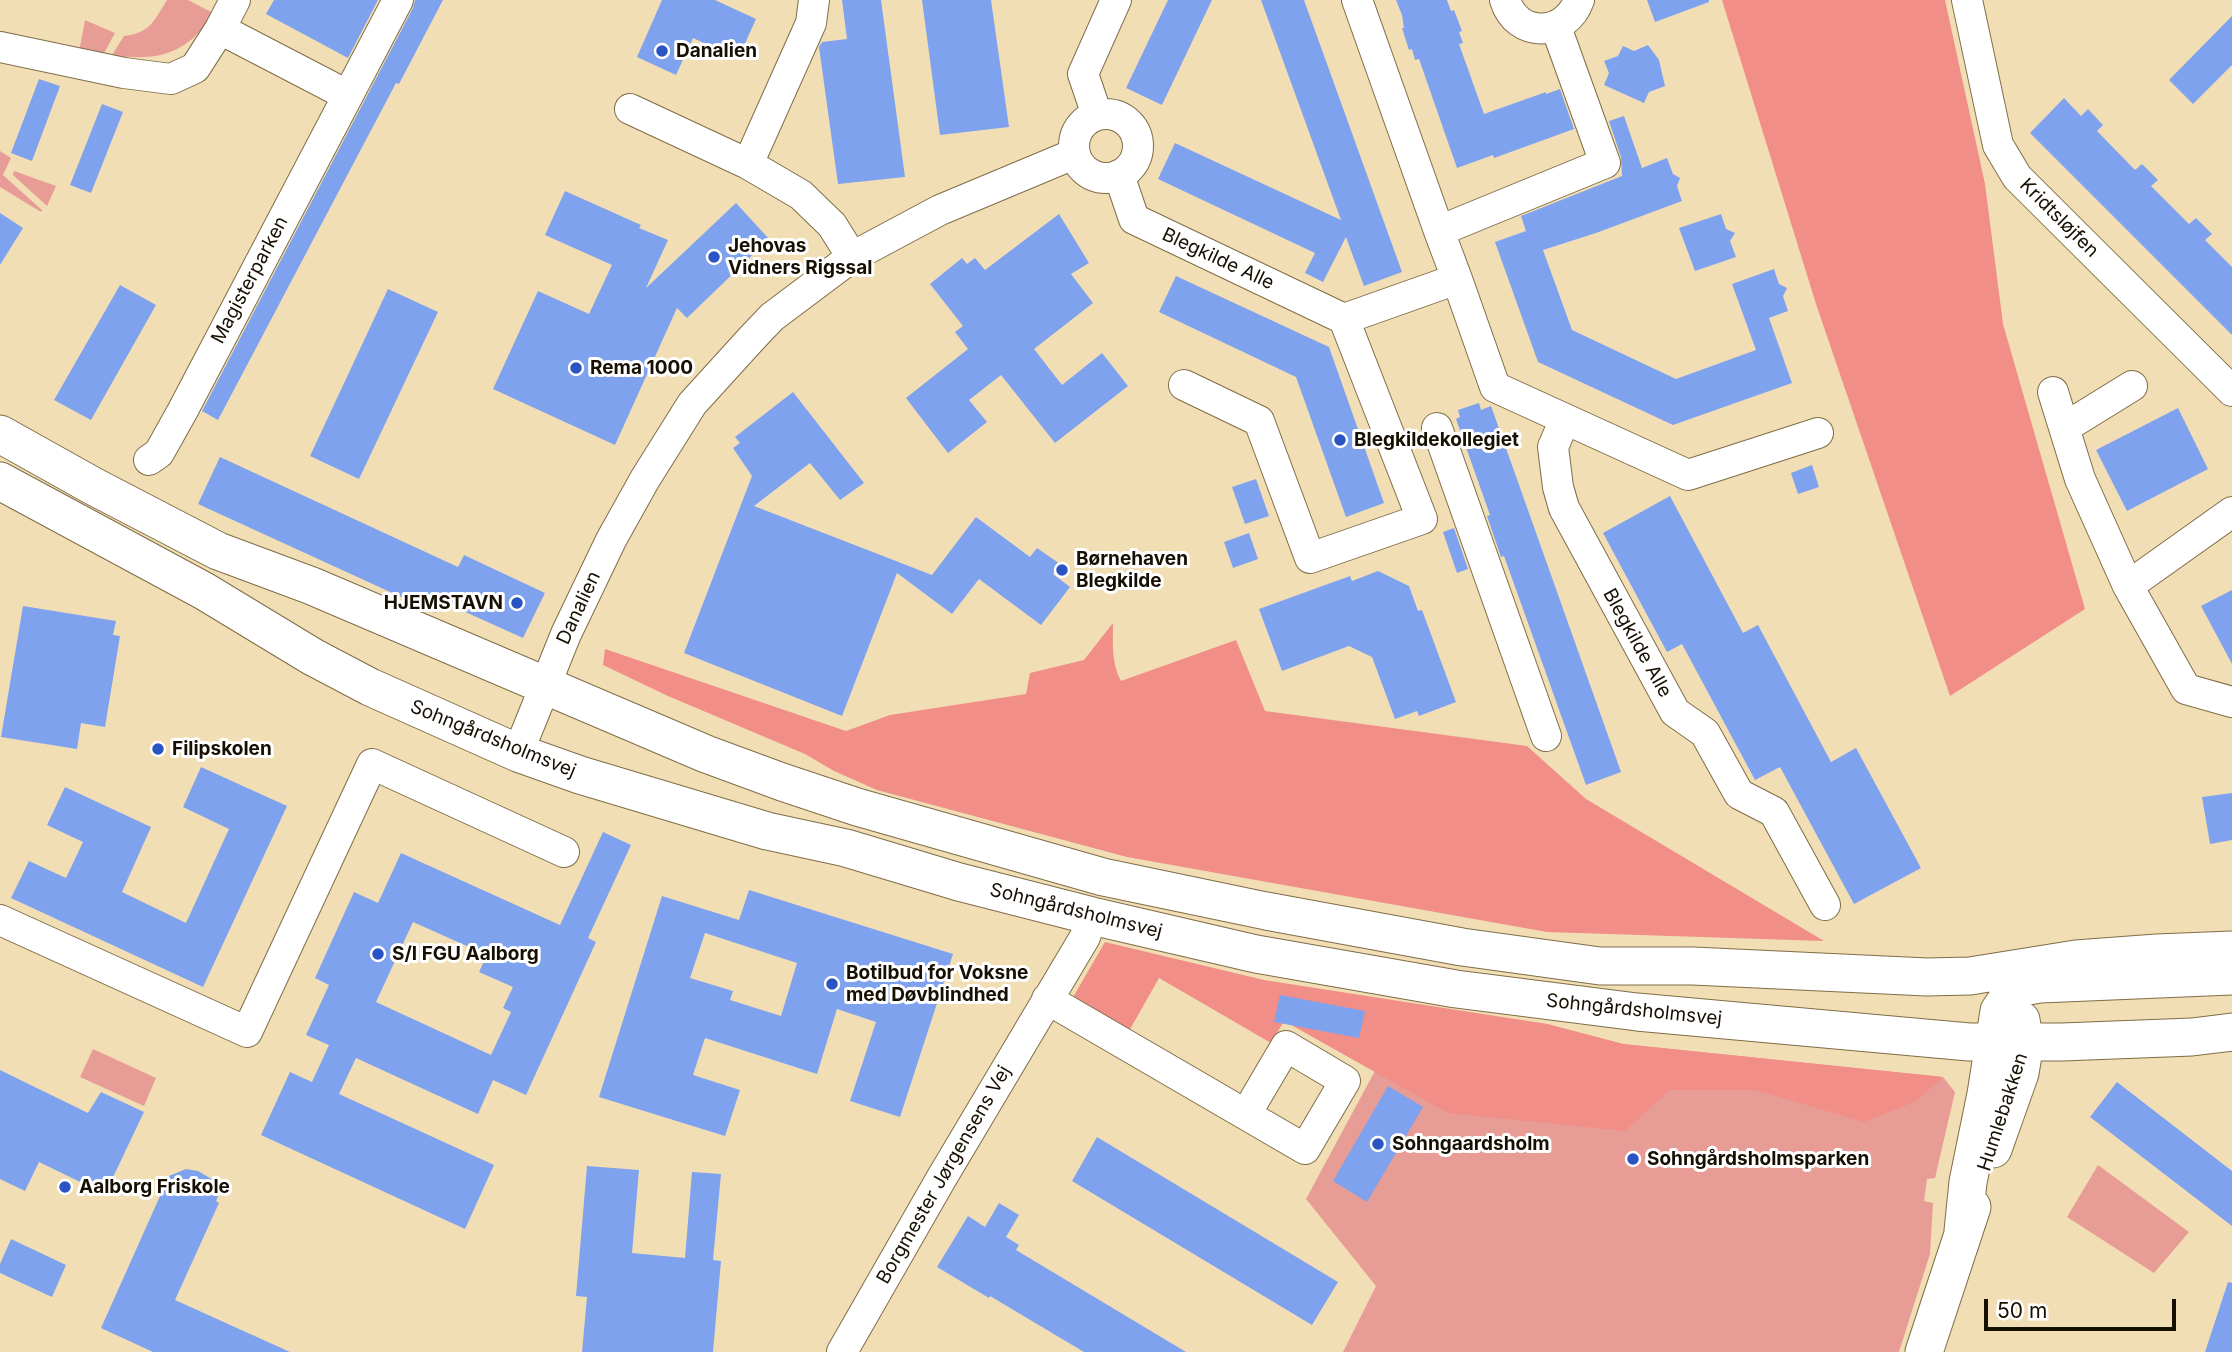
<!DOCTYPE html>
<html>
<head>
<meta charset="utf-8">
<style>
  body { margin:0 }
  #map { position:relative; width:2232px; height:1352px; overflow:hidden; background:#f2deb5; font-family:Inter,sans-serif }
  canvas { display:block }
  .scale { position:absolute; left:1984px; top:1299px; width:192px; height:32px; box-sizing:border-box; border:4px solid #160f02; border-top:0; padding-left:9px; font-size:21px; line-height:24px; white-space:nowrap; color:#160f02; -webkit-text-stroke:5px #fff; paint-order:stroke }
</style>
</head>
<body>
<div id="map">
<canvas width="2232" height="1352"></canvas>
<div class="scale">50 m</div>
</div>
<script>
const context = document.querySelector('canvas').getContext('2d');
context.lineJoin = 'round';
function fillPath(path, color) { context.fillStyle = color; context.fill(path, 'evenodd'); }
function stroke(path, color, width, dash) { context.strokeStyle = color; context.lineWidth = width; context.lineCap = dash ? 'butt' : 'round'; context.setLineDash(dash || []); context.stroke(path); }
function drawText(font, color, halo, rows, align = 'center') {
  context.font = font + ' Inter,sans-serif'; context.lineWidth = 6; context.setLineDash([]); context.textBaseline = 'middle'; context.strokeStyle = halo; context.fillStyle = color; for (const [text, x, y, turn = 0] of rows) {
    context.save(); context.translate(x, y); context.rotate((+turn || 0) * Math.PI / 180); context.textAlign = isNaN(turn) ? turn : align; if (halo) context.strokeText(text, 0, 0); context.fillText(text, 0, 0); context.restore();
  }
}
const green = new Path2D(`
  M 167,0 L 188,0 L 213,13 C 189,54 157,62 112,55 L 124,36 C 150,33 154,21 167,0 Z
  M 85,20 L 115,33 L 103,55 L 79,52 Z
  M 0,151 L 11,158 L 3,175 L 42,210 L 41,212 L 0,187 Z
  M 14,171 L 56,186 L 47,206 L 13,175 Z
  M 1411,1004 L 1547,1024 L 1623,1044 L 1943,1077 L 1955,1092 L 1935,1178 L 1927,1179 L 1924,1201 L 1933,1203 L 1930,1254 L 1899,1352 L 1343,1352 L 1376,1286 L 1306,1199 Z
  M 93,1049 L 156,1078 L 144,1106 L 80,1077 Z
  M 2098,1165 L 2189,1232 L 2154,1273 L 2067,1217 Z`);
const forest = new Path2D(`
  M 1722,0 L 1945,0 L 1985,184 L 2003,324 L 2085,609 L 1950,696 L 1816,304 Z
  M 1113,623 C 1113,643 1111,663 1121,681 L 1236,640 L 1265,711 L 1527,746 L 1586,799 L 1824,941 L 1547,932 L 1127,857 L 877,790 L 834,771 L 805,754 L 668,696 L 603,665 L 605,649 L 846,731 L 890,715 L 1026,694 L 1030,673 L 1084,660 Z
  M 1105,942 L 1264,980 L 1547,1024 L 1623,1044 L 1943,1077 L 1914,1102 L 1864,1122 L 1755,1090 L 1670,1090 L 1625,1131 L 1448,1113 L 1284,1021 L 1271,1043 L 1159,978 L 1129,1031 L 1072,999 Z`);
const building = new Path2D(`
  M 274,0 L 378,0 L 348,58 L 266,14 Z
  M 415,0 L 443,0 L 399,84 L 396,83 L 218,420 L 202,411 L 413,8 Z
  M 662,0 L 715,0 L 756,19 L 738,59 L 693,38 L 676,75 L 637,57 Z
  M 842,0 L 881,0 L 905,177 L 838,184 L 819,47 L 822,42 L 847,39 Z
  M 922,0 L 991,0 L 1009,127 L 940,135 Z
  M 1168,0 L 1212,0 L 1162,105 L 1126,88 Z
  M 1261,0 L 1304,0 L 1402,272 L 1364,286 L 1346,237 L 1323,282 L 1305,273 L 1315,253 L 1158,179 L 1175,143 L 1341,220 Z
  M 1396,0 L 1447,0 L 1451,11 L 1454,10 L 1462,31 L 1459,32 L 1463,43 L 1459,44 L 1484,114 L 1546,92 L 1546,94 L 1560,89 L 1574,129 L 1494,158 L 1493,155 L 1457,168 L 1419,59 L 1415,60 L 1412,49 L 1409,50 L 1402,28 L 1404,28 L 1402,15 Z
  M 1647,0 L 1709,0 L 1709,2 L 1655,22 Z
  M 2232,16 L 2232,65 L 2193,104 L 2169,80 Z
  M 1648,45 L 1659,60 L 1665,86 L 1649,92 L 1644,103 L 1604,85 L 1609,73 L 1604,61 L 1618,56 L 1623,46 L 1634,51 Z
  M 39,79 L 60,86 L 32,161 L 11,153 Z
  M 2064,98 L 2081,116 L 2088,109 L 2103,125 L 2097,131 L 2135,170 L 2142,164 L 2158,180 L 2151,186 L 2189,224 L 2196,218 L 2212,234 L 2205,240 L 2232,267 L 2232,335 L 2030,133 Z
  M 102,104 L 123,112 L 91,193 L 70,185 Z
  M 1624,116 L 1642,168 L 1667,158 L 1673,174 L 1680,178 L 1677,186 L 1682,201 L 1596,233 L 1543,250 L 1572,330 L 1676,379 L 1756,350 L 1732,284 L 1774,269 L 1779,284 L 1787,288 L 1783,296 L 1788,311 L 1769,318 L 1792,383 L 1673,425 L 1538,362 L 1495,242 L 1526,231 L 1521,216 L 1622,176 L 1621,157 L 1609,121 Z
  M 565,191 L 641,225 L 639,228 L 668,240 L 646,288 L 736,203 L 769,239 L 687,318 L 677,308 L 615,445 L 493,389 L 538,291 L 589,314 L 612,265 L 545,235 Z
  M 0,213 L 23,228 L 0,265 Z
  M 1059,214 L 1089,263 L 1071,274 L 1093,303 L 1034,349 L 1062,385 L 1102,353 L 1128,386 L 1055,443 L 1001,375 L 969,400 L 987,422 L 948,453 L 906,398 L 968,349 L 955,332 L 963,326 L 930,284 L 962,258 L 967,264 L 975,258 L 985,270 Z
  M 1721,214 L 1726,229 L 1735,233 L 1730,241 L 1736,257 L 1695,271 L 1679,228 Z
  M 1176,276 L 1329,347 L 1384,503 L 1346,517 L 1296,377 L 1159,312 Z
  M 120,285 L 156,305 L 91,420 L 54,400 Z
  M 388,289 L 438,312 L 359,479 L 310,456 Z
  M 793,392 L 864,483 L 840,500 L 810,463 L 754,506 L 932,575 L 976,517 L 1030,557 L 1037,548 L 1060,564 L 1053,574 L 1070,587 L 1041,625 L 979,579 L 952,614 L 897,573 L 842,716 L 684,653 L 752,476 L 733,448 L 740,443 L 735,437 Z
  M 1479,403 L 1481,410 L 1491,406 L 1621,772 L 1586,785 L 1504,556 L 1501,557 L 1487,516 L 1490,515 L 1456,419 L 1460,417 L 1458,410 Z
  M 2178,408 L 2208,469 L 2127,511 L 2096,450 Z
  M 220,457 L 458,567 L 464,555 L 545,593 L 523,638 L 441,601 L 436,613 L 198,504 Z
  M 1812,465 L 1819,487 L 1798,494 L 1791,473 Z
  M 1256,479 L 1269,516 L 1245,524 L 1232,487 Z
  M 1670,496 L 1743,633 L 1758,625 L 1831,762 L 1856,748 L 1921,868 L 1854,904 L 1780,767 L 1755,780 L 1682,644 L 1667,652 L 1603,533 Z
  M 1454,528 L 1468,569 L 1457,573 L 1443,532 Z
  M 1249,533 L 1258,559 L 1233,568 L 1224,542 Z
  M 1378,571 L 1409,586 L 1418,611 L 1422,610 L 1456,702 L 1419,716 L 1417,711 L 1395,719 L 1372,657 L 1349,646 L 1282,671 L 1259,609 L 1350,576 L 1352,581 Z
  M 2232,590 L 2232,664 L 2201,606 Z
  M 23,606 L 116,621 L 113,635 L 120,636 L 105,727 L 81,723 L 77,749 L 1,737 Z
  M 201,767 L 287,806 L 203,987 L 11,898 L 29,861 L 66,878 L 83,842 L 47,825 L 65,787 L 151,827 L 122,892 L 186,923 L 229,829 L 183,807 Z
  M 2232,793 L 2232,840 L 2210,844 L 2202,797 Z
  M 603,832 L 631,845 L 588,938 L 596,942 L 526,1095 L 493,1080 L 478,1114 L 356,1058 L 339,1094 L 494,1165 L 465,1229 L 261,1135 L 290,1072 L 312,1082 L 329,1045 L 306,1035 L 329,985 L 315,978 L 354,892 L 378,903 L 401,853 L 560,925 ZM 413,922 L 487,955 L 479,972 L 513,987 L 503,1008 L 511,1012 L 491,1055 L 376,1002 Z
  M 749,890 L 953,954 L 900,1117 L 850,1101 L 876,1022 L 837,1009 L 817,1074 L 705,1038 L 693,1075 L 740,1090 L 725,1136 L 599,1097 L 662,896 L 739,920 ZM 705,933 L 797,963 L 781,1016 L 730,1000 L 733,991 L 690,978 Z
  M 1280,995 L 1365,1011 L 1359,1038 L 1274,1022 Z
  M 0,1070 L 88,1113 L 101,1092 L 144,1112 L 105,1194 L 39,1162 L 25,1191 L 0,1179 Z
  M 2117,1082 L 2232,1171 L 2232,1226 L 2090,1117 Z
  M 1388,1086 L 1423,1107 L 1367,1202 L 1333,1181 Z
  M 1097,1137 L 1338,1282 L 1312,1325 L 1072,1181 Z
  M 587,1166 L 639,1170 L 632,1253 L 685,1258 L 692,1172 L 721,1174 L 713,1260 L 721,1261 L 713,1352 L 582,1352 L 587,1297 L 576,1296 Z
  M 186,1169 L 198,1171 L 215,1181 L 220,1192 L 216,1201 L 219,1203 L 175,1300 L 290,1352 L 153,1352 L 101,1328 L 169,1176 Z
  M 999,1203 L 1019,1215 L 1006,1237 L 1019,1245 L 1016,1250 L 1186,1352 L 1084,1352 L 990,1296 L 989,1298 L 937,1267 L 968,1216 L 985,1227 Z
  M 11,1239 L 66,1265 L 52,1297 L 0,1273 L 0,1264 Z
  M 2228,1282 L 2232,1283 L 2232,1352 L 2205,1352 Z`);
const minor = new Path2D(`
  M 1357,0 L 1439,231
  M 1505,0 C 1517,39 1566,37 1579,0
  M 1967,0 L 1998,145 L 2017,177 L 2232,391
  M 220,29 L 347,95
  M 0,47 L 124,73 L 171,79 L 195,68 L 220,29 L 235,0
  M 630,109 L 748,164 L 801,195 L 832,225 L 852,257
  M1074 146a32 32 0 1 1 64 0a32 32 0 1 1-64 0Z
  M 1097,115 L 1083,74 L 1116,0
  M 748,164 L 811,23 L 814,0
  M 1119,175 L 1134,219 L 1344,319 L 1422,519 L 1310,558 L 1259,421 L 1184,385
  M 1457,279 L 1439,231 L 1605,163 L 1556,27
  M 1344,319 L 1457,279 L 1495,387 L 1688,475 L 1818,433
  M 2053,392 L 2080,479 L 2128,586 L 2186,689 L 2232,702
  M 1565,419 L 1553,447 L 1558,487 L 1564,508 L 1675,712 L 1705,733 L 1739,794 L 1774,812 L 1825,905
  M 1437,428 L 1546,736
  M 2064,428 L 2132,386
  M 149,460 L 159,453 L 183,410 L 398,0
  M 2128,586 L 2232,512
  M 518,753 L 566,634 L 611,540 L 645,479 L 692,404 L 752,338 L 772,317 L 852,257 L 940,210 L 1074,154
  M 0,920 L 247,1032 L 372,764 L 564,852
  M 1047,999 L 1305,1149 L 1345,1081 L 1286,1046 L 1246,1114
  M 842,1352 L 941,1179 L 1085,937 L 1092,916`);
const tertiary = new Path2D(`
  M 0,434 L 93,486 L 218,551 L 312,586 L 706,754 L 782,782 L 857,807 L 1103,877 L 1266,911 L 1462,947 L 1600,966 L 1693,966 L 1927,977 L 1970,976 L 2076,959 L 2157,953 L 2232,950
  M 0,481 L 204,591 L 313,657 L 370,687 L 518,753 L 580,775 L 767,831 L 846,848 L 959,882 L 1092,916 L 1256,954 L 1456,989 L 1637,1012 L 1969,1042 L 2062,1042 L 2192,1037 L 2232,1032
  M 1993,1149 L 2020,1073 L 2025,1043 L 2021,1020
  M 1963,1231 L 1968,1182 L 1986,1094 L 1999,1011 L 2010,995 L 2022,987 L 2040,984 L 2232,976
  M 1924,1352 L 1972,1207`);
const markers = [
  [662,51,7,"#2a54c3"],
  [714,257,7,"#2a54c3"],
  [576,368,7,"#2a54c3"],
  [1340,440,7,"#2a54c3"],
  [1062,570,7,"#2a54c3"],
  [517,603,7,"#2a54c3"],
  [158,749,7,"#2a54c3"],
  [378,954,7,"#2a54c3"],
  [832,984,7,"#2a54c3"],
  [1378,1144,7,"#2a54c3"],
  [1633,1159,7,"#2a54c3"],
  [65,1187,7,"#2a54c3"]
];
const poiNames = [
  ["Danalien",676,51],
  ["Jehovas",728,246],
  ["Vidners Rigssal",728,268],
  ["Rema 1000",590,368],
  ["Blegkildekollegiet",1354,440],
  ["Børnehaven",1076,559],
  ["Blegkilde",1076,581],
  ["HJEMSTAVN",503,603,"right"],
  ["Filipskolen",172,749],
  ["S/I FGU Aalborg",392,954],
  ["Botilbud for Voksne",846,973],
  ["med Døvblindhed",846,995],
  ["Sohngaardsholm",1392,1144],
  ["Sohngårdsholmsparken",1647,1159],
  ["Aalborg Friskole",79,1187]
];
const streetNames = [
  ["Kridtsløjfen",2059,218,45],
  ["Blegkilde Alle",1218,259,25],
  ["Magisterparken",250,280,-62],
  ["Danalien",579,608,-65],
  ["Blegkilde Alle",1637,643,61],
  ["Sohngårdsholmsvej",493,739,22],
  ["Sohngårdsholmsvej",1076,911,14],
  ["Sohngårdsholmsvej",1634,1010,6],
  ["Humlebakken",2003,1112,-72],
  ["Borgmester Jørgensens Vej",944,1175,-60]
];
fillPath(green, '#e89c96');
fillPath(forest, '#f08e87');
fillPath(building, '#7fa2ef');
stroke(minor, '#7f6d47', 32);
stroke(tertiary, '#7f6d47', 39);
stroke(minor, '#fff', 30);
stroke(tertiary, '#fff', 37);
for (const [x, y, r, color] of markers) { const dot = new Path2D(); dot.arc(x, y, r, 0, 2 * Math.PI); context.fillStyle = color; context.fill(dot); stroke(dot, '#fff', 2.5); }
drawText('bold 19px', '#160f02', '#fff', poiNames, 'left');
drawText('19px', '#160f02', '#fff', streetNames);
</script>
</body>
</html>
